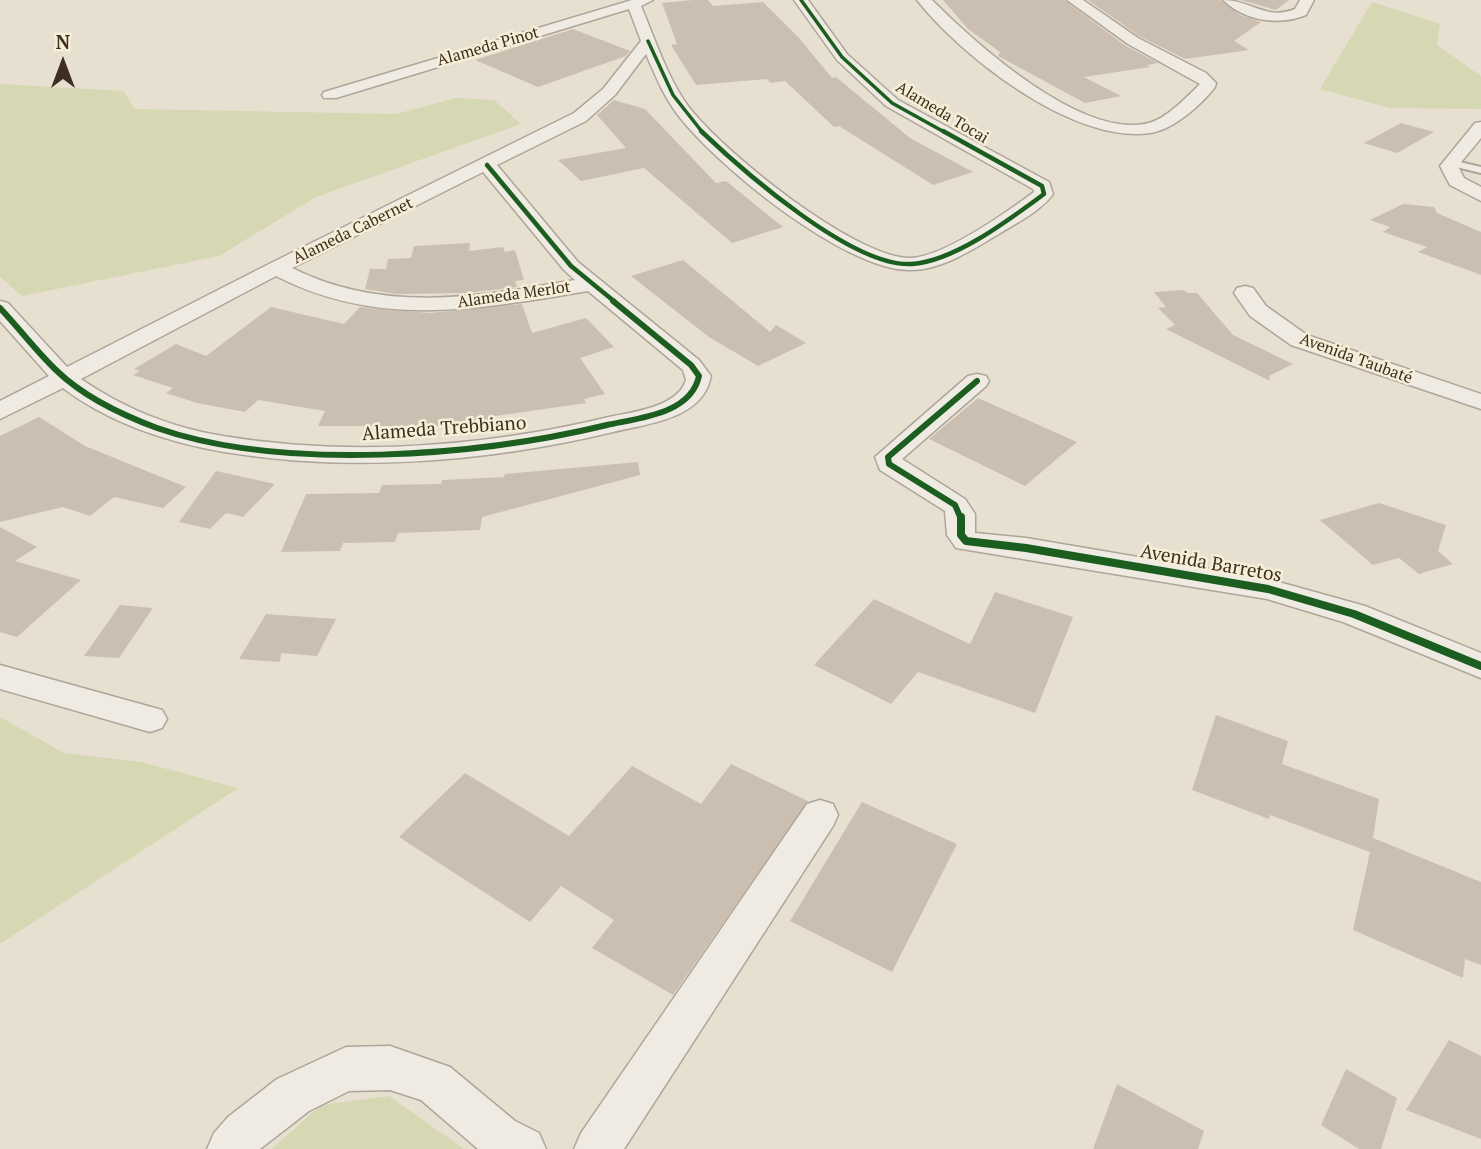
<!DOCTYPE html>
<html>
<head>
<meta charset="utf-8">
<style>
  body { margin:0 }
  #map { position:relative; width:1481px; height:1149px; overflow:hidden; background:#e7e0d1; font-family:"PT Serif",serif }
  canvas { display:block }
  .north { position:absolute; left:28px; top:28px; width:70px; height:70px; -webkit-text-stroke:5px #f7eed8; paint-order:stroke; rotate:0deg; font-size:19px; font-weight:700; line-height:28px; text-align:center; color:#3d2e20 }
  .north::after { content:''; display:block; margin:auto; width:24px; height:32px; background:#3d2e20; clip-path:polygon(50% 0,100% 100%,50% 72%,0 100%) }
</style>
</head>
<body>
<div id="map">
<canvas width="1481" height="1149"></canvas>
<div class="north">N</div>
</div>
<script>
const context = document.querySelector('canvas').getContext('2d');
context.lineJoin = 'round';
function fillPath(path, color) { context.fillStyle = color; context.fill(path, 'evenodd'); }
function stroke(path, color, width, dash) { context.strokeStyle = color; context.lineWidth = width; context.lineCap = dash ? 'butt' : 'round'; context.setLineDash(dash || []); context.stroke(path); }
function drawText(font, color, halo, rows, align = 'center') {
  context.font = font + ' "PT Serif",serif'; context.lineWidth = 5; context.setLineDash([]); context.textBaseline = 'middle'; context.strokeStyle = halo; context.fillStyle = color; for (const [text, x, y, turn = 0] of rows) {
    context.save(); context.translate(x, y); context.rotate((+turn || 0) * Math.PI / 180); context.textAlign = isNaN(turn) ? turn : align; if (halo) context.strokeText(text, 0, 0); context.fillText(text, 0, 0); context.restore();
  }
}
const green = new Path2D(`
  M 1372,2 L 1440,24 L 1437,45 L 1481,76 L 1481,109 L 1390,108 L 1320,89 Z
  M 0,84 L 123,91 L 135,109 L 396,114 L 456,98 L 494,100 L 521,124 L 316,197 L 219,256 L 22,296 L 0,277 Z
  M 0,717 L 64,753 L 141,762 L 238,788 L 0,944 Z
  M 389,1096 L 464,1149 L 272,1149 L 321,1105 Z`);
const building = new Path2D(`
  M 693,0 L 708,0 L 713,6 L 763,2 L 799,38 L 832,78 L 836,77 L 910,138 L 973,172 L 933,185 L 839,126 L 834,127 L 785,81 L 771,83 L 767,79 L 696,85 L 671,45 L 677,44 L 662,3 Z
  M 943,0 L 1064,0 L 1126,46 L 1158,63 L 1147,65 L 1150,67 L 1084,77 L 1121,96 L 1085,103 L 998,56 L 1000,52 L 968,29 Z
  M 1088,0 L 1220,0 L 1240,15 L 1261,22 L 1234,41 L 1249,50 L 1185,59 L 1139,36 Z
  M 1241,0 L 1289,0 L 1276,10 Z
  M 573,29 L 630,51 L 626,56 L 538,87 L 475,60 Z
  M 614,100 L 645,109 L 716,183 L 726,181 L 783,227 L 732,243 L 644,168 L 581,181 L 558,160 L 626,148 L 597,115 Z
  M 1401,123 L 1434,132 L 1397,153 L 1364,143 Z
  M 1403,204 L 1434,207 L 1437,213 L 1481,232 L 1481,275 L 1418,252 L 1427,247 L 1383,232 L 1390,227 L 1370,220 Z
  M 470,243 L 469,251 L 503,247 L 505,252 L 515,250 L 524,280 L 515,281 L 517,287 L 467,293 L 397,294 L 365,289 L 370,269 L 386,269 L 388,259 L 411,258 L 414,246 Z
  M 683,260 L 770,332 L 776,325 L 806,343 L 758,366 L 709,337 L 631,276 Z
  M 1184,290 L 1187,293 L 1197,293 L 1233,335 L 1293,364 L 1269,376 L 1270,381 L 1166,329 L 1175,325 L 1158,308 L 1166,307 L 1154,292 Z
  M 522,304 L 532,333 L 586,318 L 614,347 L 580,358 L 605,394 L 584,399 L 586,403 L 489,417 L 489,421 L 439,426 L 318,426 L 325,411 L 258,400 L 245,412 L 197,403 L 166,393 L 173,388 L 133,375 L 140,371 L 134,369 L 176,344 L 206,356 L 271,307 L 344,324 L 360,307 L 430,313 Z
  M 978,398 L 1077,442 L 1025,486 L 929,439 Z
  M 39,417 L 85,446 L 186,487 L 163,508 L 114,497 L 90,516 L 63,507 L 0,522 L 0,436 Z
  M 638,462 L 640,475 L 482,517 L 480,530 L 398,533 L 395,542 L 343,543 L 340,551 L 281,552 L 306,494 L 379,493 L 382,485 L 441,484 L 442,480 L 504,477 L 505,474 Z
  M 216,471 L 275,484 L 243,517 L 226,513 L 210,529 L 179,522 Z
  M 1379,503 L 1446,525 L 1438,551 L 1453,564 L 1419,574 L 1399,558 L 1373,565 L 1320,520 Z
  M 0,527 L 37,547 L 15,561 L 81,580 L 17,637 L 0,632 Z
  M 995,592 L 1073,617 L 1035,713 L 918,672 L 891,704 L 814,665 L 874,599 L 970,644 Z
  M 120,605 L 153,608 L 119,658 L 84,656 Z
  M 266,614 L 336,619 L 317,656 L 281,653 L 280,662 L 239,659 Z
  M 1216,715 L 1288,741 L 1282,764 L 1379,799 L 1373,838 L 1481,882 L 1481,965 L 1465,959 L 1463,978 L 1353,930 L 1370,852 L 1270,815 L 1269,819 L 1192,790 Z
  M 731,764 L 808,801 L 673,995 L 592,948 L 614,920 L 561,886 L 530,922 L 399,837 L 465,773 L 569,836 L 632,766 L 701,804 Z
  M 862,802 L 957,844 L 892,972 L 790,921 Z
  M 1449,1040 L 1481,1056 L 1481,1139 L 1406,1110 Z
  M 1346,1069 L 1397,1098 L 1381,1149 L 1359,1149 L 1321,1125 Z
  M 1117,1084 L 1204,1131 L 1198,1149 L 1093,1149 Z`);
const service = new Path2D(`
  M 1451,160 L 1481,167 L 1481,173 L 1448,165 L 1447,163 Z`);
const minor = new Path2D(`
  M 632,0 L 653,0 L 641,6 C 655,39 667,77 688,106 C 723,152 851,255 908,258 C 941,259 1007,212 1034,192 L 1033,189 L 886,106 L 837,60 L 794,0 L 808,0 L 847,54 L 898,100 L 1049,182 L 1053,194 C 1041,211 1015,224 997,235 C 972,250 940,271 909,270 C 843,269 717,166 678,115 C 664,97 655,75 646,54 L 615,95 L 586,121 L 497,165 L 578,262 L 699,360 L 711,376 L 710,380 C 700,419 647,424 613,432 C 488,462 351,473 224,452 C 167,442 109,423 63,388 L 0,419 L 0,401 L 49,376 L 0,321 L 0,301 L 8,303 L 67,367 L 269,264 L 574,113 L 603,89 L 641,41 L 629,9 L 336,98 L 324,98 L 322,95 L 324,92 ZM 483,172 L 564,270 L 575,280 C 478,297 385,314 292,268 ZM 276,276 C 379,329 479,309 588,291 L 683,370 L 686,380 C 678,407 633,412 609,417 C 485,447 349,457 223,436 C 172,428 123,408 81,379 Z
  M 917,0 L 932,0 C 976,44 1082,140 1149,123 C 1167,118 1187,97 1200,84 L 1128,44 L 1067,0 L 1083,0 L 1138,38 L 1206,73 L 1216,83 L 1215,87 C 1201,105 1174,129 1151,133 C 1075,145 962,57 917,0 Z
  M 1223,0 C 1251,0 1267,21 1295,9 L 1300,0 L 1314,0 L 1306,15 C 1279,26 1244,21 1223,0 Z
  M 1481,122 L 1481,138 L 1458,166 L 1464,178 L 1481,187 L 1481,201 L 1450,185 L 1440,166 L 1475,123 Z
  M 1245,286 L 1253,288 L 1266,306 L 1307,335 L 1481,394 L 1481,409 L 1291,345 L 1250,316 L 1234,293 L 1237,288 Z
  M 977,374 L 986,376 L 989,381 L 986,386 L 902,459 L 965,499 L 975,514 L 975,533 L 1026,538 L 1268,579 L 1365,606 L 1481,653 L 1481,678 L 1343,622 L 1267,599 L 956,548 L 947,535 L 945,511 L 880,470 L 875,457 L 968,376 Z
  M 0,665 L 162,710 L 167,719 L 162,728 L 150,732 L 0,689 Z
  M 820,800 L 833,804 L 838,815 L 833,826 L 624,1149 L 574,1149 L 581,1133 L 807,804 Z
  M 390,1046 L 450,1067 L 515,1121 L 539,1133 L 546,1149 L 478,1149 L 421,1100 L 390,1090 L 349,1091 L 309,1111 L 260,1149 L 207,1149 L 214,1133 L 228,1117 L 277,1079 L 346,1047 Z`);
const cyclewayFar3 = new Path2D(`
  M 801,0 L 842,57 L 892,103 L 946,133
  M 648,41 L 673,95 L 703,133`);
const cyclewayFar2 = new Path2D(`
  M 701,131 C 743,171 853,268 912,264 C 955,261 1010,219 1044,194 L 1042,186 L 943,131
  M 487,165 L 571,266 L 615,302`);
const cyclewayFar1 = new Path2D(`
  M 0,308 C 19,328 36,351 57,371 C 84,397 122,415 157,428 C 283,472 479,456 607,425 C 639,418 691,414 699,376 L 691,365 L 613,301
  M 961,519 L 955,505 L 889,464 L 888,457 L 977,381`);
const cycleway = new Path2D(`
  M 961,517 L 961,535 L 966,541 L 1026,548 L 1268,589 L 1354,614 L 1481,666`);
const farStreetnames = [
  ["Alameda Pinot",488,47,-16],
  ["Alameda Tocai",942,113,31],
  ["Alameda Cabernet",353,231,-26],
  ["Alameda Merlot",514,295,-8],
  ["Avenida Taubaté",1356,359,20]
];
const streetNames = [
  ["Alameda Trebbiano",444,429,-4],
  ["Avenida Barretos",1211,564,10]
];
fillPath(green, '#d6d7b3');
fillPath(building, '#cbbfb2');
stroke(service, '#ada599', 4);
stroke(minor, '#ada599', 3);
fillPath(service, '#efebe3');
fillPath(minor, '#efebe3');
stroke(cyclewayFar3, '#1b5e20', 3.5);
stroke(cyclewayFar2, '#1b5e20', 4.5);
stroke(cyclewayFar1, '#1b5e20', 6);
stroke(cycleway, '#1b5e20', 8);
drawText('16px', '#3d2e20', '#f7eed8', farStreetnames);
drawText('19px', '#3d2e20', '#f7eed8', streetNames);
</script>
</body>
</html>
